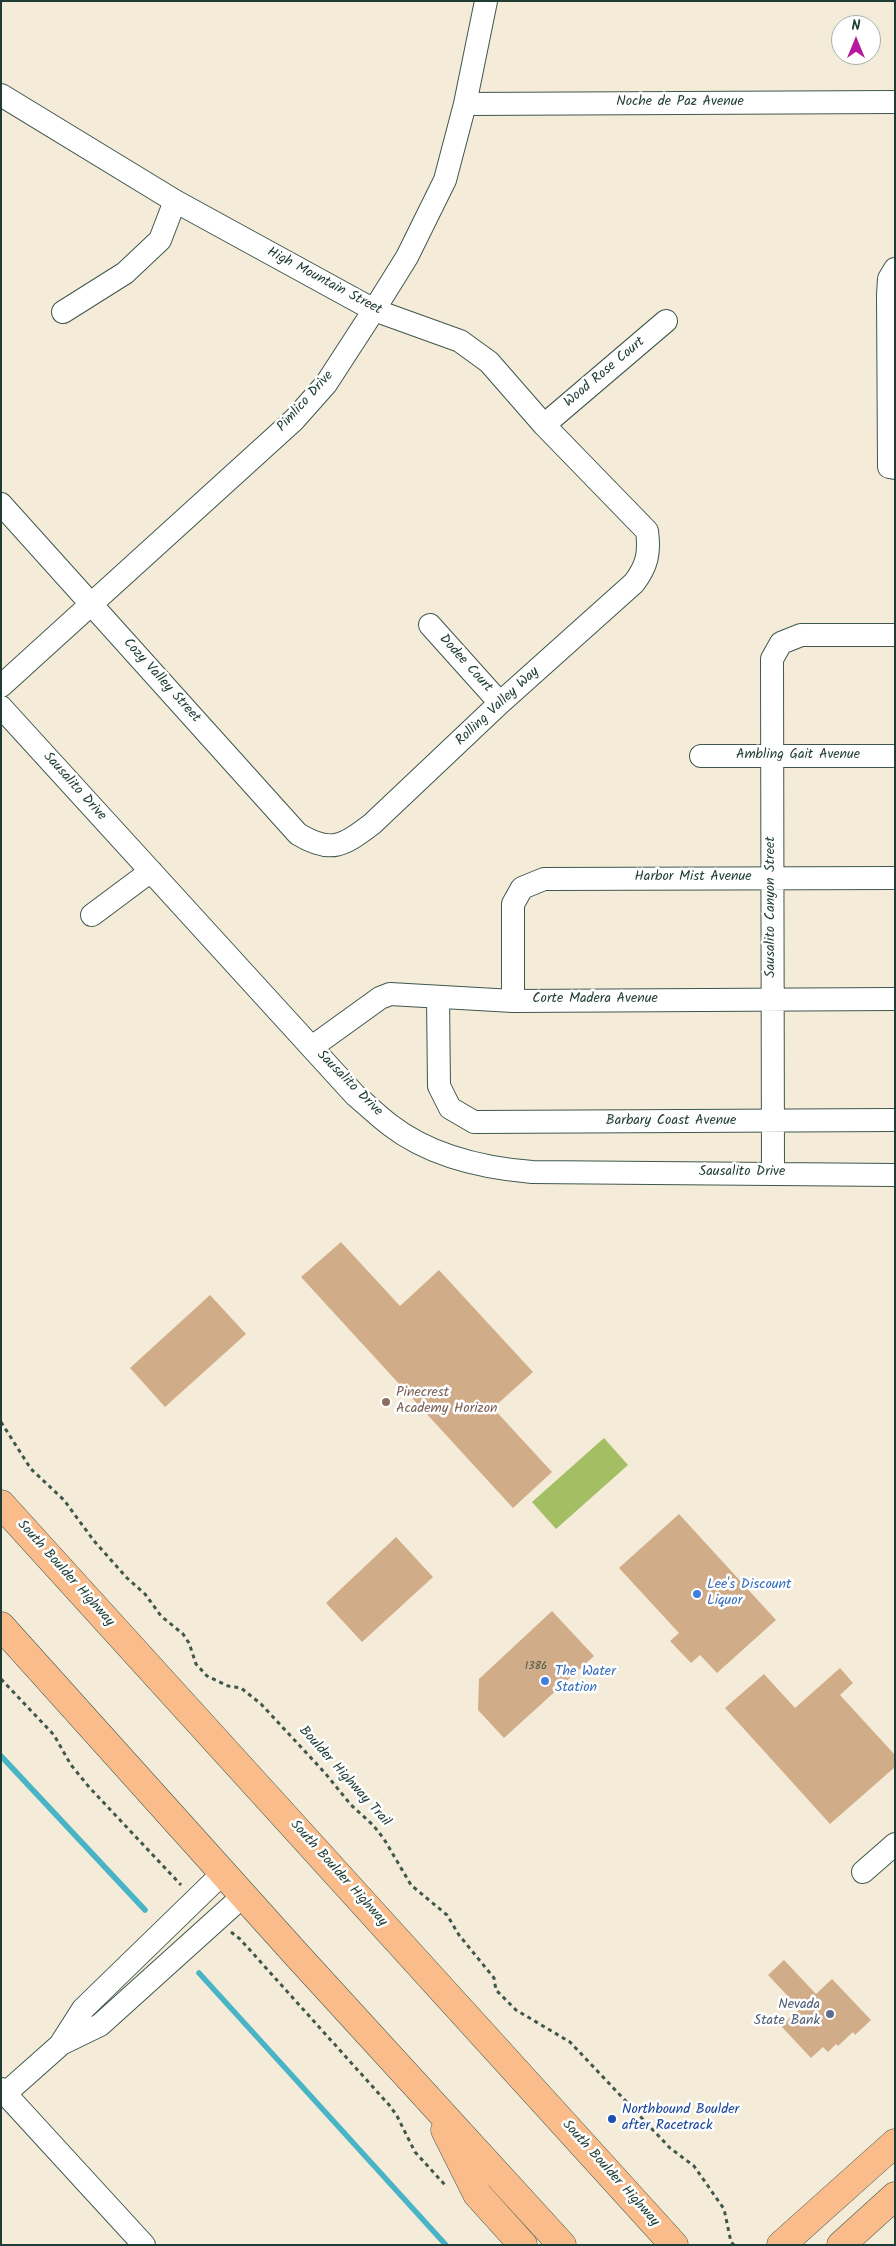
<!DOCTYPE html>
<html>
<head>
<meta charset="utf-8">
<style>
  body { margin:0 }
  #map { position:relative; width:896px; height:2246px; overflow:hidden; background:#f4ecd8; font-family:Kalam,sans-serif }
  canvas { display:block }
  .frame { position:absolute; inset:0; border:2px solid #1f3d34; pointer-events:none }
  .north { position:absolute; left:831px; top:15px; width:50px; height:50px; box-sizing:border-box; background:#fff; border:1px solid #a5b1ae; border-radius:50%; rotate:0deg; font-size:14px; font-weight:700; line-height:20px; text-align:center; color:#1f3d34 }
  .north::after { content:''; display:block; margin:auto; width:18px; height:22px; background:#b5179e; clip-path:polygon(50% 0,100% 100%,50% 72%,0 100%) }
</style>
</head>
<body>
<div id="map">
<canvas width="896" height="2246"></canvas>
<div class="frame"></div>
<div class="north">N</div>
</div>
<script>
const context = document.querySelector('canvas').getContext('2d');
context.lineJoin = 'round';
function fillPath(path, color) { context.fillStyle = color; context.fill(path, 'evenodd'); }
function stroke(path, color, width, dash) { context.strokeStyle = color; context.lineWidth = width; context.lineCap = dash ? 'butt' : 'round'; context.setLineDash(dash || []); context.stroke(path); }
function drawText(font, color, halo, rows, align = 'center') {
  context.font = font + ' Kalam,sans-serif'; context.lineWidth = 5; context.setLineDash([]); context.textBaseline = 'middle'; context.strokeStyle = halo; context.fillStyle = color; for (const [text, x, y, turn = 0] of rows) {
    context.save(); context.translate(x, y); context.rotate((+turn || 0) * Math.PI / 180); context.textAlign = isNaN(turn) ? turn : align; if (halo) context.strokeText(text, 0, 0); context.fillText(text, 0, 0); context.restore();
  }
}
const green = new Path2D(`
  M 604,1438 L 628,1465 L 556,1529 L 532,1502 Z`);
const stream = new Path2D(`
  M 1,1756 L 145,1910
  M 199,1973 L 446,2245`);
const building = new Path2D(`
  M 341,1242 L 400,1306 L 439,1270 L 533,1372 L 493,1408 L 552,1472 L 513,1508 L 301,1277 Z
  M 210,1295 L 246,1334 L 165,1407 L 130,1368 Z
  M 679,1514 L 776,1620 L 717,1673 L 700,1655 L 691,1663 L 670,1641 L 679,1633 L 619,1568 Z
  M 396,1537 L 433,1577 L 362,1642 L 326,1603 Z
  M 552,1611 L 594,1656 L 504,1738 L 478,1710 L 479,1679 Z
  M 840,1668 L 853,1683 L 840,1695 L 895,1755 L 895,1767 L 830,1824 L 725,1708 L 764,1674 L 795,1708 Z
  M 784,1960 L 816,1994 L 832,1979 L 871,2020 L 855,2035 L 853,2032 L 838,2046 L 836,2044 L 828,2052 L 823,2047 L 811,2058 L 781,2026 L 800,2009 L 768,1975 Z`);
const path = new Path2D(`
  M 1,1422 L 31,1469 L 64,1500 L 94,1541 L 127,1578 L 145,1594 L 161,1616 L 183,1634 L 189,1643 L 196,1664 L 207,1676 L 228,1686 L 241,1688 L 261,1704 L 325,1773 L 351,1805 L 373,1825 L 384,1839 L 411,1885 L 447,1915 L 459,1935 L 494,1978 L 496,1990 L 516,2010 L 570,2042 L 670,2148 L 694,2166 L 724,2209 L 731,2242 L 734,2245
  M 1,1679 L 54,1735 L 71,1765 L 89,1787 L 181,1885
  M 231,1932 L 240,1939 L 390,2106 L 397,2116 L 415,2152 L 445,2185`);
const minor = new Path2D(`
  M 1,95 L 175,201 L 374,310 L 460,341 L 489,362 L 544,425 L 647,531 C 650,553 647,566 634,583 L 500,703 L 372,824 C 343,846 331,854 298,834 L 1,504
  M 465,104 L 895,102
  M 895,269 L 889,279 L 888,295 L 889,467 L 895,468
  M 63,312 L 125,273 L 160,240 L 175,201
  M 544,425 L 666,321
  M 430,625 L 500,703
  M 1,686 L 294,420 L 326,384 L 374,310 L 407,257 L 445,180 L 465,104 L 486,1
  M 1,707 L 355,1095 C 367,1105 378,1116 390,1125 C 430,1156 483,1168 532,1172 L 895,1175
  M 701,756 L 895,756
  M 92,915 L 151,871
  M 438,997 L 439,1086 L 450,1108 L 474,1122 L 895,1120
  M 513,1001 L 513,904 L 522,888 L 544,879 L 895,878
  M 312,1047 L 380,998 L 390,994 L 513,1001 L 895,999
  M 773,1173 L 772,659 L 781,643 L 801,635 L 895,635
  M 863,1872 L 895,1844
  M 61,2044 L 100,2025 L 243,1896
  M 1,2089 L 144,2245
  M 6,2093 L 60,2045 L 83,2009 L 223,1873`);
const major = new Path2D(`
  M 1,1504 L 674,2245
  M 1,1626 L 295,1953 L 562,2245
  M 445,2130 L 477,2194 L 523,2245
  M 781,2245 L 895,2143
  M 841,2245 L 895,2196`);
const markers = [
  [386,1402,5,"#8d6e63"],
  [697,1594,5,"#3f7fe0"],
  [545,1681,5,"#3f7fe0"],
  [830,2014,5,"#5c6f8a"],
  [612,2119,5,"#1a4fb4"]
];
const numberNames = [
  ["1386",536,1667]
];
const streetNames = [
  ["Noche de Paz Avenue",680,103],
  ["High Mountain Street",324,282,28],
  ["Wood Rose Court",605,373,-40],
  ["Pimlico Drive",306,402,-48],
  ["Dodee Court",465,664,48],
  ["Cozy Valley Street",161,681,48],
  ["Rolling Valley Way",498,707,-43],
  ["Ambling Gait Avenue",798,756],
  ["Sausalito Drive",74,787,48],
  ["Harbor Mist Avenue",693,878],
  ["Sausalito Canyon Street",772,907,-90],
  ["Corte Madera Avenue",595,1000],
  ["Sausalito Drive",349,1084,45],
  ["Barbary Coast Avenue",671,1122],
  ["Sausalito Drive",742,1173],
  ["South Boulder Highway",65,1574,48],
  ["Boulder Highway Trail",344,1777,48],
  ["South Boulder Highway",338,1874,48],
  ["South Boulder Highway",610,2174,48]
];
const educationNames = [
  ["Pinecrest",396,1394],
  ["Academy Horizon",396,1410]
];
const shopNames = [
  ["Lee's Discount",707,1586],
  ["Liquor",707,1602],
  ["The Water",555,1673],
  ["Station",555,1689]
];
const serviceNames = [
  ["Nevada",820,2006],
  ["State Bank",820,2022]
];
const transitNames = [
  ["Northbound Boulder",622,2111],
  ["after Racetrack",622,2127]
];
fillPath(green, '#a4be64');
stroke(stream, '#48b4c6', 5.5);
fillPath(building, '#d1ac89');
stroke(minor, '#3f574d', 24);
stroke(major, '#3f574d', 29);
stroke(path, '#3f574d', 3, [4, 4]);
stroke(minor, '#fff', 22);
stroke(major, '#f9bc8a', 28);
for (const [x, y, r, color] of markers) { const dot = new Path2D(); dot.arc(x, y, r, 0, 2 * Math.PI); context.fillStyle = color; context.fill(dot); stroke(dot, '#fff', 2); }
drawText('11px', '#4c5949', null, numberNames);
drawText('14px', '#1f3d34', '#fff', streetNames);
drawText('14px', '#785e54', '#fff', educationNames, 'left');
drawText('14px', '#366cbe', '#fff', shopNames, 'left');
drawText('14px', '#4e5e75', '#fff', serviceNames, 'right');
drawText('14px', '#164399', '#fff', transitNames, 'left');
</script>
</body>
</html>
